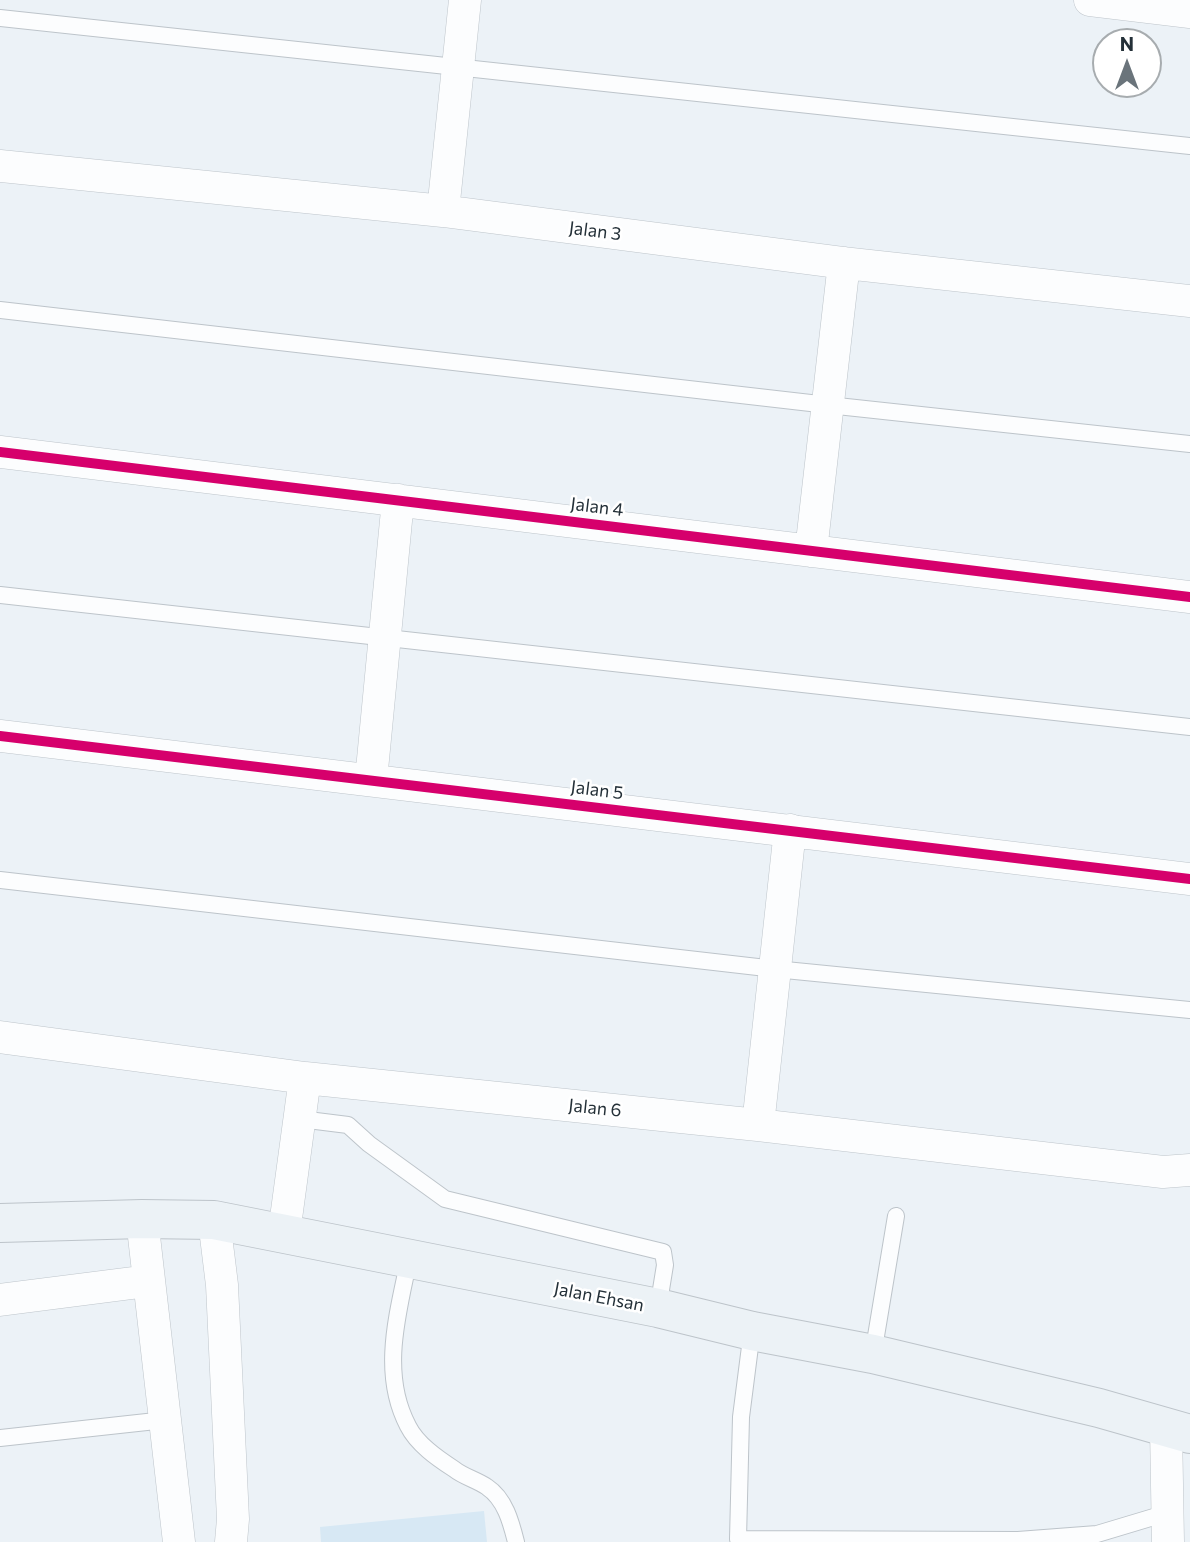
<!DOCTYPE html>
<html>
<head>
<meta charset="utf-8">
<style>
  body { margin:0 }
  #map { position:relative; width:1190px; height:1542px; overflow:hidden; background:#ecf2f7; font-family:Commissioner,sans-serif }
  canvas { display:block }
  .north { position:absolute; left:1092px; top:28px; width:70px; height:70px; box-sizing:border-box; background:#fff; border:2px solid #a7acaf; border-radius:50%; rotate:0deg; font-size:19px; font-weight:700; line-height:28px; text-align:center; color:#243038 }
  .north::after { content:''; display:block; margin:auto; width:24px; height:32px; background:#6a747b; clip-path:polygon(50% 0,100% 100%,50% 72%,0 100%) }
</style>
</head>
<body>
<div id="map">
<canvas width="1190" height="1542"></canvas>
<div class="north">N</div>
</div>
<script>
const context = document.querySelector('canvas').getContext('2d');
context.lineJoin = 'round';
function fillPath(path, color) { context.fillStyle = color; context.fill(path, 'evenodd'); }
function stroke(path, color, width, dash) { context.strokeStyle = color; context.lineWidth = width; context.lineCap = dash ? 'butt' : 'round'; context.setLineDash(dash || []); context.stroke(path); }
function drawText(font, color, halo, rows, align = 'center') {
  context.font = font + ' Commissioner,sans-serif'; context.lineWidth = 5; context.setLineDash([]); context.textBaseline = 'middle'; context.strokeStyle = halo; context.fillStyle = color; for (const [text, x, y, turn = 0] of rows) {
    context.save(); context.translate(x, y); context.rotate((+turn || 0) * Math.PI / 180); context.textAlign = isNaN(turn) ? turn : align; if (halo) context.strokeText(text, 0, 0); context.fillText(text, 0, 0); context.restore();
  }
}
const green = new Path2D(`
  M 484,1511 L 487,1542 L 321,1542 L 320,1527 Z`);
const service = new Path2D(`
  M 0,18 L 1190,146
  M 0,310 L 828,405 L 1190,444
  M 0,595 L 1190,727
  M 0,880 L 775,969 L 1190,1010
  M 300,1119 L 348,1125 L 369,1144 L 445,1199 L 663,1252 L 665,1265 L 658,1308
  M 409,1259 C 398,1313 380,1373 408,1426 C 417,1444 437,1458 454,1469 C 464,1477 477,1480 487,1487 C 505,1499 511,1522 516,1542
  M 752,1331 L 741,1417 L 738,1539 L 1018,1540 L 1097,1534 L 1167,1513
  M 873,1354 L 896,1216
  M 0,1438 L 165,1420`);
const minor = new Path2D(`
  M 1090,0 L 1190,12
  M 0,166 L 443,211 L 844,263 L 1190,301
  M 443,211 L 465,0
  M 0,452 L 1190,597
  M 811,551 L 844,263
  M 0,736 L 1190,879
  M 371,780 L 398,500
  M 0,1037 L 305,1078 L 758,1125 L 1163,1172 L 1190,1170
  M 758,1125 L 790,830
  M 142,1219 L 179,1542
  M 214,1220 L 222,1285 L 233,1519 L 231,1542
  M 284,1233 L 305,1078
  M 0,1300 L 148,1281
  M 1166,1427 L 1168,1542`);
const secondary = new Path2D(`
  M 0,1223 L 142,1219 L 214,1220 L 658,1308 L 752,1331 L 873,1354 L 1099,1408 L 1190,1434`);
const cycleway = new Path2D(`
  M 0,452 L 1190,597
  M 0,736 L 1190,879`);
const streetNames = [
  ["Jalan 3",595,231,7],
  ["Jalan 4",597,507,7],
  ["Jalan 5",597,790,7],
  ["Jalan 6",595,1108,6],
  ["Jalan Ehsan",599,1297,11]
];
fillPath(green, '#d7e8f4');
stroke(service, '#bdc4ca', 18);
stroke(minor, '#bdc4ca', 33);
stroke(secondary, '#bdc4ca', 40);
stroke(service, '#fcfdfe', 16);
stroke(minor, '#fcfdfe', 32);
stroke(secondary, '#ecf2f6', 38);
stroke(cycleway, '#d6006c', 10);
drawText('18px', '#243038', '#fff', streetNames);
</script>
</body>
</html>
